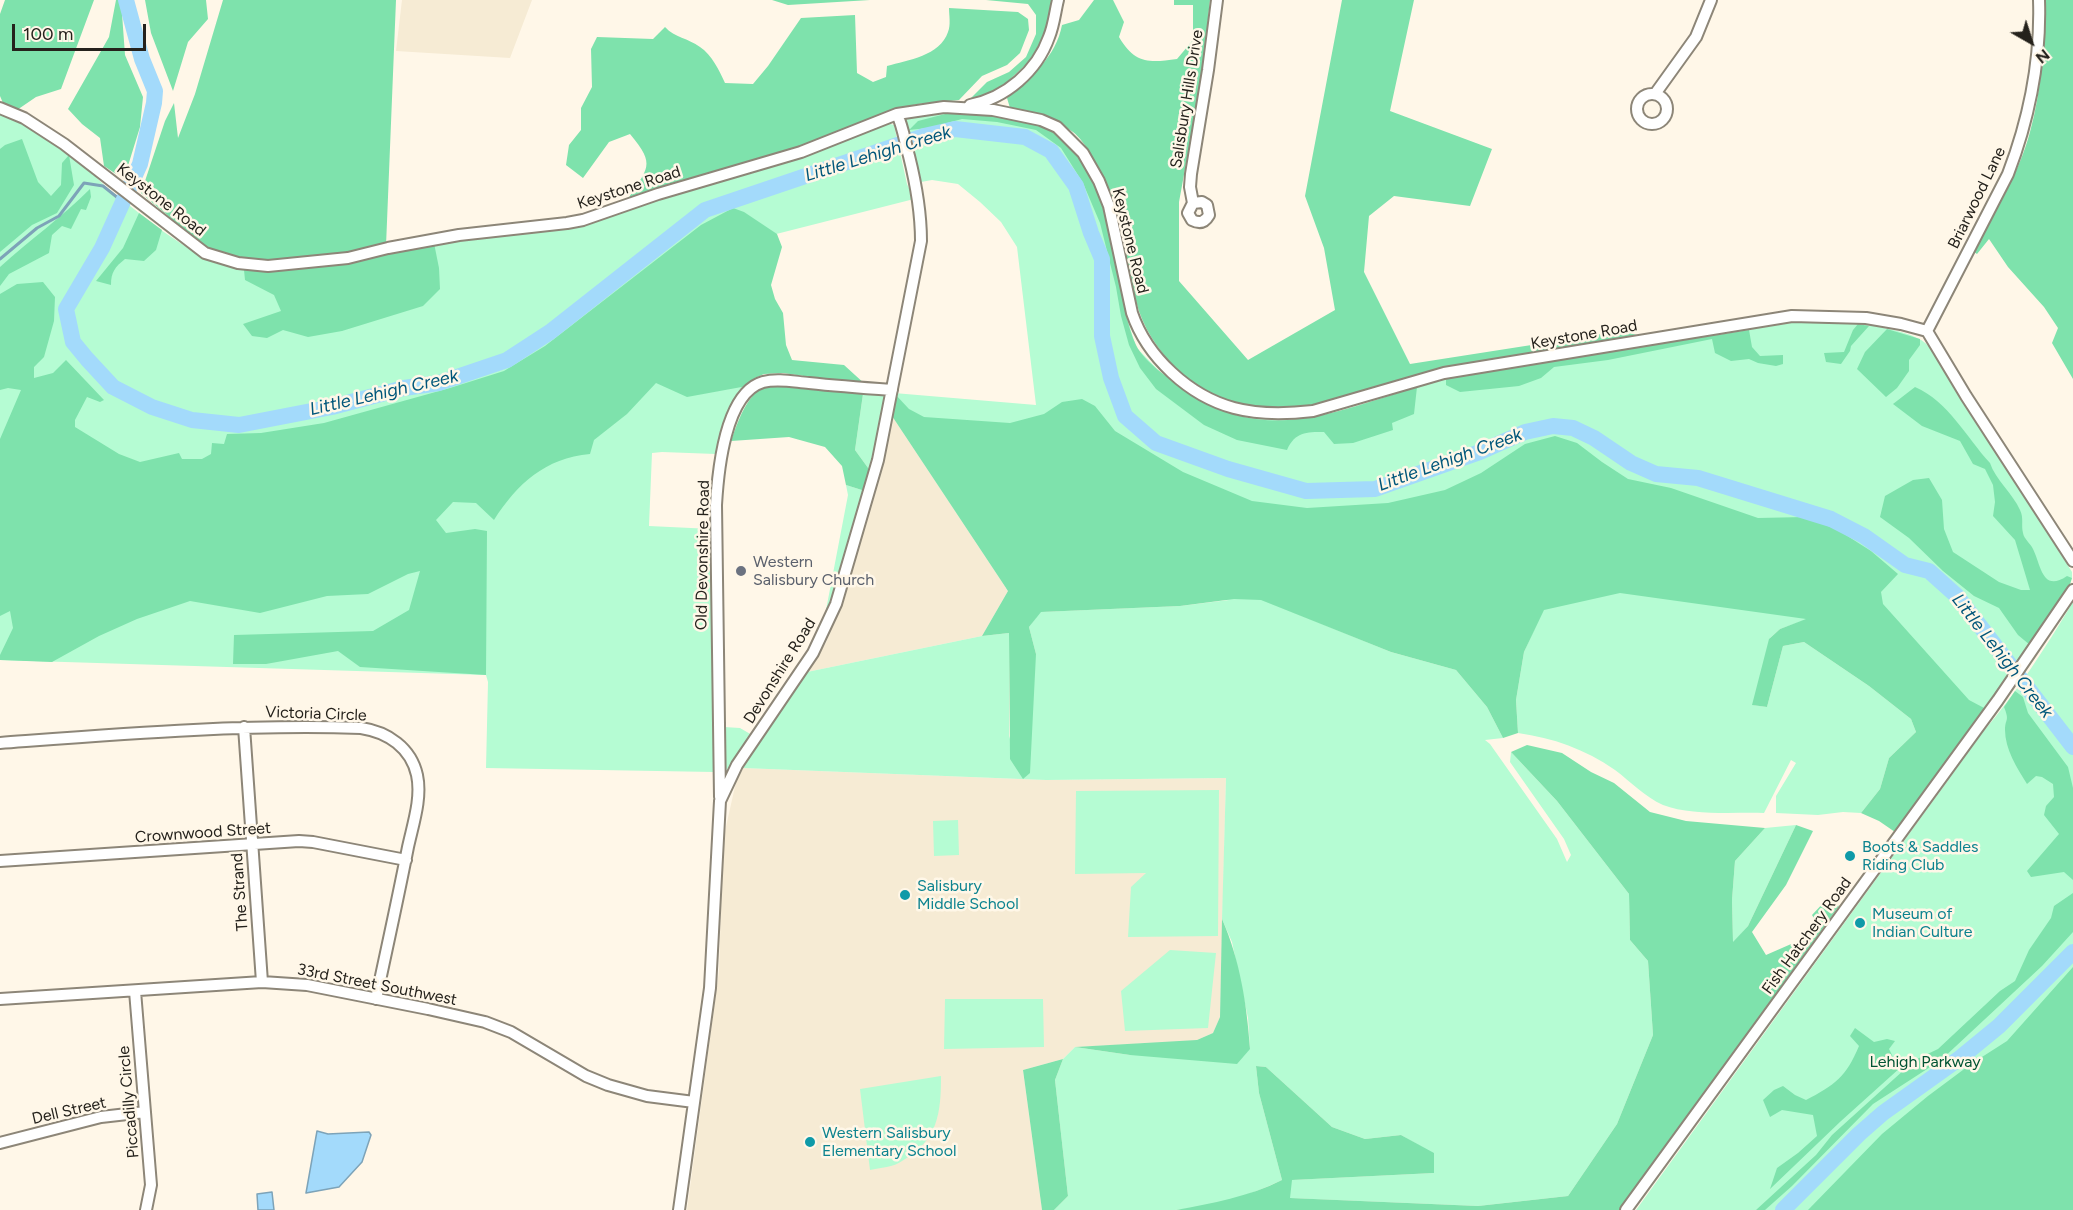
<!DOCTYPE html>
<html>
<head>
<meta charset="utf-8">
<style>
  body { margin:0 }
  #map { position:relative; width:2073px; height:1210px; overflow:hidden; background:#fff7e8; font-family:Figtree,sans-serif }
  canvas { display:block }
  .north { position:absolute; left:2001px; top:12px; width:60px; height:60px; -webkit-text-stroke:4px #fff7e8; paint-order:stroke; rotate:141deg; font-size:16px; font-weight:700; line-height:24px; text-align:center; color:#25221c }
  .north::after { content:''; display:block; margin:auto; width:21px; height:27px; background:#25221c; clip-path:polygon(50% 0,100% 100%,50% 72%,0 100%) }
  .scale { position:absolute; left:12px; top:24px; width:134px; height:27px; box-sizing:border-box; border:3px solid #25221c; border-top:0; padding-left:8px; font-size:18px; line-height:21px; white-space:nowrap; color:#25221c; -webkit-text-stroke:4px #fff7e8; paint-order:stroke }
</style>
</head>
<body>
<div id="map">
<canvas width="2073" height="1210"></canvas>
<div class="north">N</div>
<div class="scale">100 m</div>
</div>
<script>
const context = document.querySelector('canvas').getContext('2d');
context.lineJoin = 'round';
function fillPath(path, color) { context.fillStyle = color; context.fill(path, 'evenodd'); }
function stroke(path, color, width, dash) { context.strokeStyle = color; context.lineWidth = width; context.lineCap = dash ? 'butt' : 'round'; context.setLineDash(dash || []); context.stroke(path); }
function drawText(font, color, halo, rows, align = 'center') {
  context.font = font + ' Figtree,sans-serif'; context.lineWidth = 5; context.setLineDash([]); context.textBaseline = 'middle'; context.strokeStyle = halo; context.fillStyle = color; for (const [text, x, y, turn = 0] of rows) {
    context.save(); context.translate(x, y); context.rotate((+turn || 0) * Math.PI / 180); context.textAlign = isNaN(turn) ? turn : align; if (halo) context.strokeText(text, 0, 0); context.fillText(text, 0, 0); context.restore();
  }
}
const built = new Path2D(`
  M 402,0 L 532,0 L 510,58 L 396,51 Z
  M 890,413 L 1008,591 L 982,636 L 807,672 L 826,643 L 845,594 L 877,474 Z
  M 743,768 L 1046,780 L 1226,778 L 1220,1017 L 1213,1033 L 1195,1041 L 1075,1047 L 1063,1059 L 1023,1070 L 1042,1210 L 687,1210 L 719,971 L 723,840 L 736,782 Z`);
const green = new Path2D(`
  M 953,112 L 1038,125 L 1080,158 L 1091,179 L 1112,240 L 1127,318 L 1136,347 L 1163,375 L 1200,400 L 1243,417 L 1284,420 L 1327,415 L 1450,377 L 1797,322 C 1827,320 1892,324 1919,339 C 1926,342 1931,349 1936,355 L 2072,572 L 2072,578 L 2069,587 L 1965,741 L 1808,619 L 1780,629 L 1770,638 L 1753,705 L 1767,707 L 1783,646 L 1804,642 L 1869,686 L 1911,719 L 1916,732 L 1889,758 L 1880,789 L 1861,813 L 1843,812 L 1818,815 L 1776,813 L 1776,796 L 1796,763 L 1791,760 L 1764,813 C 1734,812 1691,816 1663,805 C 1645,797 1631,782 1615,770 C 1585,749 1553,738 1518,733 L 1516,700 L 1524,652 L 1543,610 L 1263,600 L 1391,652 L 1456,670 L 1487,707 L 1503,738 L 1485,740 L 1490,744 L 1557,839 L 1567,862 L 1571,855 L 1564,839 L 1510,762 L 1511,752 L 1557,801 L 1629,894 L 1630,940 L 1648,961 L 1653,1035 L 1617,1124 L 1568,1196 L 1478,1206 L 1289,1198 L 1291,1180 L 1434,1173 L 1434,1154 L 1401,1135 L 1365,1139 L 1332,1127 L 1266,1067 L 1256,1066 L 1259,1093 L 1282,1180 C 1249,1196 1212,1207 1175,1210 C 1136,1210 1094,1210 1054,1210 L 1068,1196 L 1055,1080 L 1063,1059 L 1075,1047 L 1130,1055 L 1250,1049 L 1248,1018 L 1232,942 L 1222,919 L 1226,778 L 1046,780 L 743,768 L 807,672 L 982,636 L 1009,633 L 1009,739 L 1036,654 L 1029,627 L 1040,612 L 1180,606 L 1229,600 L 1008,591 L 894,393 L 1036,405 L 1017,247 L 1001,222 L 980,202 L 958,184 L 932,180 L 921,182 L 906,119 Z
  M 0,113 L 21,123 L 57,147 L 85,166 L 106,187 L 158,228 L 204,259 L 244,270 L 282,269 L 468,238 L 574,227 L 710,183 L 887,123 L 894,125 L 907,184 L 914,199 L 733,245 L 747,386 C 727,408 726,428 716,454 L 662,452 L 652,453 L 649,526 L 712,529 L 716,672 L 714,772 L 486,768 L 488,682 L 486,675 L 0,660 Z
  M 878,392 L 883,393 L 886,400 L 871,472 L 855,450 L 863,394 Z
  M 846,485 L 865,491 L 830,607 L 814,641 L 826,610 L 848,495 Z
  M 2073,602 L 2073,1210 L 1636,1210 L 1983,732 C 2017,692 2046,647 2073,602 Z
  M 724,727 L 740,728 L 752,735 L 725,772 Z
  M 1219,790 L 1218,936 L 1128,937 L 1131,887 L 1146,873 L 1075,874 L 1076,791 Z
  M 958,820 L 959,855 L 934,856 L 933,821 Z
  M 1796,825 L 1748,926 L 1733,943 L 1732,900 L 1735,861 L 1765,828 Z
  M 1170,950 L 1216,953 L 1208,1028 L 1125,1031 L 1121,991 Z
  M 945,999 L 1043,999 L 1044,1047 L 944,1049 Z
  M 941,1076 C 941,1114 938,1140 902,1161 C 894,1167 880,1168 870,1170 L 860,1089 Z`);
const forest = new Path2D(`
  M 5,0 L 94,0 L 61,89 L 36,97 L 17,110 L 3,103 L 0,96 L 0,14 Z
  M 116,0 L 121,0 L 125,55 L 143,97 L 140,127 L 127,169 L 116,174 L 104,166 L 100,138 L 82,124 L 68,109 L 109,37 Z
  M 145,0 L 206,0 L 208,19 L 188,42 L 173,91 L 151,33 Z
  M 223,0 L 396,0 L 386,246 C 332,259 251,273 200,245 C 190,239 181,228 173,220 C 163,211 151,202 141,193 L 165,121 L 174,103 L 178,138 L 195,94 Z
  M 772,0 L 870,0 L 788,5 Z
  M 986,0 L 1053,0 L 1044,38 L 1031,60 L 996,92 L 967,102 L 987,82 L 1009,72 L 1026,57 L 1036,34 L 1036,15 L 1028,4 Z
  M 1094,0 L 1113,0 L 1124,22 L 1119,37 C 1135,64 1149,63 1177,59 L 1193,40 L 1193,5 L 1174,5 L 1174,0 L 1210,0 L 1202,76 L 1179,202 L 1179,281 L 1248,360 L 1335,310 L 1324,248 L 1305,196 L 1342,0 L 1414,0 L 1390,111 L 1492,149 L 1470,206 L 1394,196 L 1369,216 L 1364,272 L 1410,364 L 1621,331 L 1641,336 L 1305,407 C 1288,407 1268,410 1250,407 C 1197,397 1149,353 1136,301 C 1126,261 1123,218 1105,182 C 1098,167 1086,142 1073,132 C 1054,118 1032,114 1010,108 L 1007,98 C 1031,77 1056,57 1062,25 L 1079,20 Z
  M 2044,0 L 2073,0 L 2073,379 L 2052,343 L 2058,328 L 2044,307 L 2008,267 L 1989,239 L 1977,254 L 1974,252 C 1994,213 2019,174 2030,132 C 2042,88 2044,45 2044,0 Z
  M 949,8 L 1018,12 L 1028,19 L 1029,30 L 1020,53 L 1007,65 L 982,76 L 959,100 L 918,104 L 892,110 L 800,147 L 628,199 C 647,168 657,166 630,134 L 609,142 L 583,178 L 566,165 L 569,145 L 581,130 L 581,108 L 592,87 L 591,49 L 597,37 L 653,39 L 665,27 C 675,38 688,38 700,47 C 712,55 719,70 725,83 L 753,84 L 768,66 L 801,18 L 855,15 L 857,73 L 873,82 L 886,77 L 887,66 C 908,60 940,56 948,32 C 951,25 949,15 949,8 Z
  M 953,112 C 980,114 1032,118 1055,132 C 1069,141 1079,157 1087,170 C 1106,206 1113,244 1120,283 C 1124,304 1127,326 1136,345 C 1144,362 1171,380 1186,390 C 1203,401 1224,413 1244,417 C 1300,430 1364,403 1417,387 L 1414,414 L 1392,423 L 1393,430 L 1353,443 L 1334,444 L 1324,432 C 1306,432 1295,432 1287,450 L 1237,440 L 1204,425 L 1156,389 L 1140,368 L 1129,345 L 1121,316 L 1116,287 L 1100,223 L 1083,183 L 1061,148 L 1036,130 L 997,122 L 962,119 L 928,128 L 909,130 L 918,121 Z
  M 22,139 L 38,182 L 51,196 L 61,185 L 62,163 L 69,155 L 74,185 L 57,213 L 32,225 L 0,252 L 0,149 L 5,145 Z
  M 90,189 L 91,197 L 86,210 L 81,209 L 71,229 L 62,226 L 52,235 L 49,253 L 9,274 L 0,286 L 0,267 C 30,240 62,217 90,189 Z
  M 733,208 L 744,212 L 777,234 L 782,247 L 771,285 L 775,299 L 783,313 L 786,345 L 792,360 L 844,365 L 866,385 L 783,373 L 764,374 L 755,378 L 747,386 L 687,397 L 656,383 L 627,414 L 594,440 L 590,454 C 545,458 517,484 494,520 L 476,503 L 453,502 L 436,520 L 446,533 L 475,529 L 487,531 L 486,675 L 360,667 L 338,651 L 266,664 L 233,664 L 234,635 L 373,631 L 409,610 L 420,571 L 408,574 L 368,594 L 327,596 L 260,613 L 190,601 L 137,619 L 99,636 L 52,662 L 0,660 L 0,655 L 13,628 L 10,611 L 0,616 L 0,439 L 21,390 L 8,388 L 0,390 L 0,294 L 17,284 L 43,282 L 55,297 L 54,321 L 44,357 L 34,367 L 34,378 L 53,373 L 66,360 L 104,400 L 100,402 L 87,397 L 75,420 L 75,427 L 119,454 L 140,462 L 179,453 L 182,459 L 202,459 L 211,454 L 212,443 L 224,444 L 227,434 L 261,433 L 324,423 L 450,388 L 504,371 L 545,346 L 701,225 Z
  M 139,213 L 162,230 L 156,250 L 144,261 L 125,259 C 115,267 111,272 111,285 L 96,281 L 123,248 Z
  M 434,243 L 439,268 L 440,289 L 423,306 L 342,331 L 308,337 L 283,330 L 267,338 L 252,336 L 243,324 L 281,311 L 274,295 L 245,280 L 244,270 L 282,269 Z
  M 1858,324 L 1869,326 L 1851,346 L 1850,351 L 1841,364 L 1826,362 L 1824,353 L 1844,352 L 1853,330 Z
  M 1887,329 L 1920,339 L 1920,345 L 1909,360 L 1909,371 L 1897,388 L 1886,397 L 1857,369 L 1865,352 Z
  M 1749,330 L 1752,347 L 1760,356 L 1783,355 L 1783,364 L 1776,366 L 1758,363 L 1749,359 L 1731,361 L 1715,353 L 1712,339 L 1608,360 L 1554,367 L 1541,378 L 1519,386 L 1460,392 L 1446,385 L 1446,378 L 1450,377 Z
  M 767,384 L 863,394 L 855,450 L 871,472 L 865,491 L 846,485 L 842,466 L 825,447 L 789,437 L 731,441 C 739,419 746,396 767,384 Z
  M 1915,387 C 1949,402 1966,437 1990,463 C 1995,479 2013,494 2020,510 C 2024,518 2021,525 2023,533 C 2024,539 2030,543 2033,549 C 2041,565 2042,593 2067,576 L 2072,578 L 2069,587 L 2030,645 L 2018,635 L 1999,608 L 1974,596 L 1943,571 L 1909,538 L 1880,517 L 1885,496 L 1913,480 L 1929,478 L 1942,500 L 1944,529 L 1953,552 L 1999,582 L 2021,590 L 2030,590 L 2015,540 L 1993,516 L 1995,502 L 1993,485 L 1985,469 L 1973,464 L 1960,441 L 1922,426 L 1893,404 Z
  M 894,393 L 909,409 L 924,417 L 1010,423 L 1044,414 L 1062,402 L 1082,399 L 1095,406 L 1115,431 L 1183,472 L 1252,501 L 1307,508 L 1388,503 L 1445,490 L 1481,473 L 1525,444 L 1555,436 L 1577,443 L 1602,462 L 1628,479 L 1671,488 L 1758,518 L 1805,517 L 1838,530 L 1871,551 L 1898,574 L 1881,592 L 1883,604 L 1969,700 L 1986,709 L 1901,827 L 1895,832 L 1879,821 L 1861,813 L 1880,789 L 1889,758 L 1916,732 L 1911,719 L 1869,686 L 1804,642 L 1783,646 L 1767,707 L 1752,705 L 1769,639 L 1780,629 L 1806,619 L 1620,593 L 1544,610 L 1524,652 L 1516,700 L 1518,733 L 1503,738 L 1487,707 L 1456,670 L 1391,652 L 1261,600 L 1234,599 L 1180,606 L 1041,612 L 1029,627 L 1036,654 L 1030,773 L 1023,779 L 1010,759 L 1009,633 L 982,636 L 1008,591 L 890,413 Z
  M 2015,691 L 2023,697 L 2028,713 L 2068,767 L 2073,788 L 2073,880 L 2064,872 L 2031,877 L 2027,871 L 2059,834 L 2044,815 L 2046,806 L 2054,797 L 2053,784 L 2042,777 L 2036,776 L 2027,784 C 2017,768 2005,749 2005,730 C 2005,718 2010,722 2004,707 Z
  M 1527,745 L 1562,753 L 1591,772 L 1614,783 L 1650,812 L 1686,821 L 1765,828 L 1735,861 L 1732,900 L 1733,942 L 1748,926 L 1796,825 L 1813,831 L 1786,885 L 1752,932 L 1766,955 L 1798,941 L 1815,920 L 1812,915 L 1826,900 L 1839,906 L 1620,1210 L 1176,1210 C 1213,1203 1248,1197 1282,1180 L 1259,1093 L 1256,1066 L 1266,1067 L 1332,1127 L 1365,1139 L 1401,1135 L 1434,1153 L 1434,1173 L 1292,1180 L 1290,1198 L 1478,1206 L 1568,1196 L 1617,1124 L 1653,1035 L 1648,961 L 1630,940 L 1629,894 L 1557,801 L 1511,752 Z
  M 2073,893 L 2073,932 L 2042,966 L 1941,1060 L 1873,1104 L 1792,1186 L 1765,1210 L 1756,1210 L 1816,1155 L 1832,1135 L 1915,1060 L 1938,1049 L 2000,991 L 2015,981 L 2029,950 L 2051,918 L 2054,906 Z
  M 1222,919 C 1240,960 1247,1005 1250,1049 L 1237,1064 L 1130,1055 L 1075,1047 L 1197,1040 L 1213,1033 L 1220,1017 Z
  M 2073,967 L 2073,1210 L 1808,1210 L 1882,1134 L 1928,1096 L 1971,1064 L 2007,1041 Z
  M 1855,1028 L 1874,1042 L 1887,1039 L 1895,1041 L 1889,1049 L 1893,1057 L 1911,1058 L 1841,1121 L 1770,1189 L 1777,1168 L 1798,1153 L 1817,1136 L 1813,1115 L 1782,1110 L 1770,1117 L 1763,1100 L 1774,1090 L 1783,1086 L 1795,1095 L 1806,1100 C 1835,1085 1846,1077 1859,1046 L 1850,1036 Z
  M 1063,1059 L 1055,1080 L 1068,1196 L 1054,1210 L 1042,1210 L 1023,1070 Z`);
const water = new Path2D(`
  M 317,1131 L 328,1134 L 369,1132 L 371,1135 L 362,1162 L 339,1187 L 306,1193 Z
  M 272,1192 L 274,1210 L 258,1210 L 257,1194 Z`);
const stream = new Path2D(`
  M 0,259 L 37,228 L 59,216 L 84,183 L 103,186 L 123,202`);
const river = new Path2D(`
  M 126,0 L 142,59 L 155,91 L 154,103 L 140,164 L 102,248 L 66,309 L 73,342 L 87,359 L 113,387 L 152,407 L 192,420 L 239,425 L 332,407 L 404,388 L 439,383 L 507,360 L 550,332 L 705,210 L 924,136 L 955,129 L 1025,137 L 1051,151 L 1076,186 L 1091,233 L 1102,259 L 1102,336 L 1111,378 L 1125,416 L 1156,443 L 1228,469 L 1306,491 L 1375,489 L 1480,452 L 1525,432 L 1553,426 L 1573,428 L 1594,438 L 1631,463 L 1656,474 L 1698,478 L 1831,519 L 1864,536 L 1905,565 L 1929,571 L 1957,596 L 2073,747
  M 1783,1210 L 1859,1134 L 1883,1113 L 1960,1058 L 1999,1026 L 2073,952`);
const minor = new Path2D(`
  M1637 109a15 15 0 1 1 30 0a15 15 0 1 1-30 0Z
  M 1655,94 L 1696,37 L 1711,0
  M 970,105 C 1006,98 1037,71 1049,37 C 1054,25 1055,12 1058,0
  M 0,108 L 24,118 L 64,144 L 205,253 L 238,263 L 268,266 L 348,258 L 388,248 L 459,235 L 567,223 L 583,220 L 658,194 L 801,152 L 897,114 L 944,107 L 993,110 L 1041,120 L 1057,127 L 1083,153 L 1099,181 L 1109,206 L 1132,313 C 1147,357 1189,396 1234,408 C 1260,415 1287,414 1313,411 L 1444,373 L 1792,316 L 1866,318 L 1901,324 L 1927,331 L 1966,396 L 2073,561
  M 1193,203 L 1202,202 L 1207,205 L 1209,215 C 1205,222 1200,224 1192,220 L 1188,213 L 1193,203 L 1190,187 L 1191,174 L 1208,70 L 1217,0
  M 1927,331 L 2008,174 C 2029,119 2041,60 2039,0
  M 244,727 L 262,982
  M 0,743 C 121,734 241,724 361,728 C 388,732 411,748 417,775 C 422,798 413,824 408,847 C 398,898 387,948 376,999
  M 720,797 L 716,505 C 718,471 725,393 763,382 C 778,378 795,382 809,383 C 837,386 864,388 892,390
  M 0,861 L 299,841 L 313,842 L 406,860
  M 135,991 L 151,1185 L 146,1210
  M 0,999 L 262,982 L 307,985 L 428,1009 L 485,1022 L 511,1032 L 586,1076 L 608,1085 L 647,1096 L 694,1102
  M 0,1143 L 101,1117 L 145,1112
  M 679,1210 L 710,988 L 720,801 L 737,765 L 813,653 L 836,604 L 878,460 L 921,241 C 921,211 916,184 909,156 C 905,142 903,127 897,114
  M 1626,1210 L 1998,700 L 2073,590`);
const markers = [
  [741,571,6,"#6b7280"],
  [1850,856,6,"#0f9aa8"],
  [905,895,6,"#0f9aa8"],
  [1860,923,6,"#0f9aa8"],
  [810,1142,6,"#0f9aa8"]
];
const streetNames = [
  ["Salisbury Hills Drive",1187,99,-81],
  ["Keystone Road",629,188,-18],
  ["Briarwood Lane",1977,198,-64],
  ["Keystone Road",161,200,38],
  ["Keystone Road",1130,241,76],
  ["Keystone Road",1584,335,-10],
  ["Old Devonshire Road",703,555,-89],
  ["Devonshire Road",780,671,-58],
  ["Victoria Circle",316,714,2],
  ["Crownwood Street",203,833,-4],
  ["The Strand",240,892,-94],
  ["Fish Hatchery Road",1807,936,-54],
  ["33rd Street Southwest",377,985,11],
  ["Piccadilly Circle",129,1102,-95],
  ["Dell Street",69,1111,-13]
];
const worshipNames = [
  ["Western",753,562],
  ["Salisbury Church",753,580]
];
const cultureNames = [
  ["Boots & Saddles",1862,847],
  ["Riding Club",1862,865],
  ["Salisbury",917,886],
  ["Middle School",917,904],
  ["Museum of",1872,914],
  ["Indian Culture",1872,932],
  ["Western Salisbury",822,1133],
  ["Elementary School",822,1151]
];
const parkNames = [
  ["Lehigh Parkway",1925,1062]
];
const waterNames = [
  ["Little Lehigh Creek",878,154,-17],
  ["Little Lehigh Creek",384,393,-13],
  ["Little Lehigh Creek",1450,460,-20],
  ["Little Lehigh Creek",2002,656,52]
];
fillPath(built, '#f6ebd4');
fillPath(green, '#b5fcd3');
fillPath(forest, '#7ee2ac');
fillPath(water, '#a3dafb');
stroke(water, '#7da3b8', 1.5);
stroke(stream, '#7da3b8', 3);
stroke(river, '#a3dafb', 16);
stroke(minor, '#8d8678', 14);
stroke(minor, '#fff', 10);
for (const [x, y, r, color] of markers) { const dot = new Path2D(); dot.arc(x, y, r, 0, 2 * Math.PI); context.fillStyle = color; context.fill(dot); stroke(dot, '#fff7e8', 2); }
drawText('16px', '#25221c', '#fff7e8', streetNames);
drawText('16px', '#5b616d', '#fff7e8', worshipNames, 'left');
drawText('16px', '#0d838f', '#fff7e8', cultureNames, 'left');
drawText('16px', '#005433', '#fff7e8', parkNames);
drawText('italic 18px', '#00567a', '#fff7e8', waterNames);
</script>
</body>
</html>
